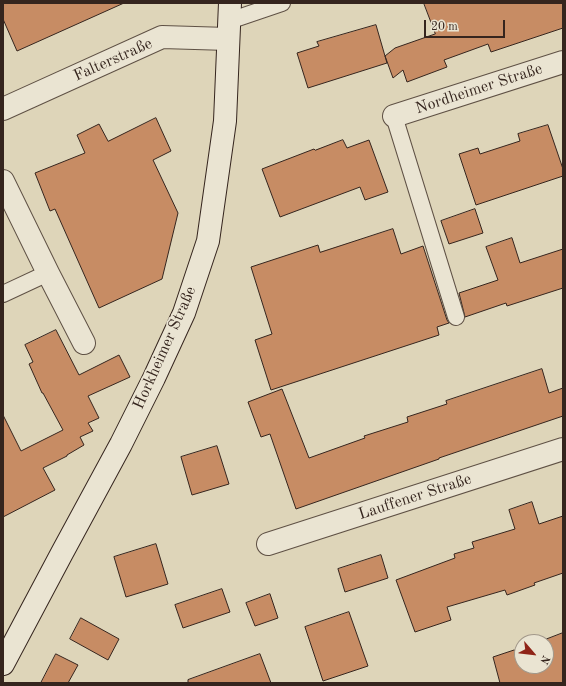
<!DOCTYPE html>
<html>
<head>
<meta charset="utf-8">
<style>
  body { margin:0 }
  #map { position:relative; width:566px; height:686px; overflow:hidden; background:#ded5b9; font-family:"Old Standard TT",serif }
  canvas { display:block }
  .frame { position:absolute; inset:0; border:4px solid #35251e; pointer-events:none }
  .north { position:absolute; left:514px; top:634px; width:40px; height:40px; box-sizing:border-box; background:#eae4d2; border:1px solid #a2988a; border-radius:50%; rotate:118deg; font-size:11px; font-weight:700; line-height:16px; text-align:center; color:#35251e }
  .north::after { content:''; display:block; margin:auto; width:14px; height:18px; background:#8f2418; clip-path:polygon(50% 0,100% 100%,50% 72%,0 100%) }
  .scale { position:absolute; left:424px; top:20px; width:81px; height:18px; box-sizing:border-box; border:2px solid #35251e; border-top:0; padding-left:5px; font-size:12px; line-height:14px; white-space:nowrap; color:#35251e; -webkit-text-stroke:3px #eae4d2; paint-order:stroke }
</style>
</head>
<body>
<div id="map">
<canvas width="566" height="686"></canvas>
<div class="frame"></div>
<div class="north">N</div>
<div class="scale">20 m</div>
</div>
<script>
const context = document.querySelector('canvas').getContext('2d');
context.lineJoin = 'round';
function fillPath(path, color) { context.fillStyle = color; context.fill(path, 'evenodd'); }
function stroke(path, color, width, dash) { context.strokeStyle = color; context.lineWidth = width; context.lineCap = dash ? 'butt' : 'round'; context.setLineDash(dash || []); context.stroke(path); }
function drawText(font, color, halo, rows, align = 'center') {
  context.font = font + ' "Old Standard TT",serif'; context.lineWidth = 3.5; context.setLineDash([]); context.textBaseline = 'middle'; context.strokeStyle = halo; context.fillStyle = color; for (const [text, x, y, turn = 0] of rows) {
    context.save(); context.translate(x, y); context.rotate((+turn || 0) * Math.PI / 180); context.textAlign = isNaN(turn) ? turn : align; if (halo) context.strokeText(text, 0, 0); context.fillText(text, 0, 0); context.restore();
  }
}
const building = new Path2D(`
  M 3,3 L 124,3 L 17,51 L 3,19 Z
  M 424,3 L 563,3 L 563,28 L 491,52 L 488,44 L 444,60 L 447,67 L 407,82 L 403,70 L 393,78 L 385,56 L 395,48 L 435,34 Z
  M 376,25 L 387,63 L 308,88 L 297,53 L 319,46 L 317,42 Z
  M 156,118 L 171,151 L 153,160 L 178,213 L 162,279 L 99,308 L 55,209 L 50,211 L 35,173 L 85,153 L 77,135 L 99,124 L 108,141 Z
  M 548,125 L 563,169 L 563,176 L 476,205 L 459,154 L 478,148 L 480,154 L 520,141 L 518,134 Z
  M 343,140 L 347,148 L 369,140 L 388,192 L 365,200 L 360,187 L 280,217 L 262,169 L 314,149 L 315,150 Z
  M 475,209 L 483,233 L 449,244 L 441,221 Z
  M 393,229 L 401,254 L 423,246 L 447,320 L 449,323 L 437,327 L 439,335 L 271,390 L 255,340 L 272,334 L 251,267 L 318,245 L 320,252 Z
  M 512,238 L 520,263 L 563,249 L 563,288 L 507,306 L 506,303 L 465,317 L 459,293 L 498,280 L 486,247 Z
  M 56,330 L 79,375 L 119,355 L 130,377 L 88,396 L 99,418 L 88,423 L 93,431 L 80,437 L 84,445 L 67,455 L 67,456 L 43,468 L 55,490 L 3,517 L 3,415 L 21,451 L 63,430 L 43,393 L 42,393 L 29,364 L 33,362 L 25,345 Z
  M 542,369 L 549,393 L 563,388 L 563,416 L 439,458 L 439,459 L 296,509 L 270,434 L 261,437 L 248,402 L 282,389 L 309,458 L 365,438 L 364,436 L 408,422 L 407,417 L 447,404 L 446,401 Z
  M 217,446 L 229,484 L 192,495 L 181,457 Z
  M 532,502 L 539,524 L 563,516 L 563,573 L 534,583 L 535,585 L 507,595 L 505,590 L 447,607 L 451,620 L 415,632 L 396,580 L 455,558 L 454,554 L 474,548 L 472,542 L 515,529 L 509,510 Z
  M 156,544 L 168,584 L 126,597 L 114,557 Z
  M 381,555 L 388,578 L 345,592 L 338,569 Z
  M 222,589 L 230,612 L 183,628 L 175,605 Z
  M 270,594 L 278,618 L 255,626 L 246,603 Z
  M 349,612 L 368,666 L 323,681 L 305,627 Z
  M 81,618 L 119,639 L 108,660 L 70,639 Z
  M 563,633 L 563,683 L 500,683 L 493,657 L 514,650 L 517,651 L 522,649 L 522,666 L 546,666 L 546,642 L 539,642 Z
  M 56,654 L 78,665 L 68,683 L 41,683 Z
  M 260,654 L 271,683 L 188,683 L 188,680 Z`);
const service = new Path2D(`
  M 229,21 L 282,3
  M 394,116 L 456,317
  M 3,294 L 48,273`);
const minor = new Path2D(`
  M 3,109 L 162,37 L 228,39
  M 394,116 L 563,62
  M 3,181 L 48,273 L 84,343
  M 268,544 L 563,449`);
const secondary = new Path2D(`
  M 3,664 L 62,553 L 121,444 L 154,378 L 184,313 L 208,241 L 225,121 L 230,3`);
const streetNames = [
  ["Falterstraße",113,60,-24],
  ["Nordheimer Straße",479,89,-18],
  ["Horkheimer Straße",165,348,-66],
  ["Lauffener Straße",415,497,-18]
];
fillPath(building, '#c78c64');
stroke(building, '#35251e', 1);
stroke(service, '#5f5145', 18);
stroke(minor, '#5f5145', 24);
stroke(secondary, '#35251e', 24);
stroke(service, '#eae4d2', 16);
stroke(minor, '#eae4d2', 22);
stroke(secondary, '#eae4d2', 22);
drawText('16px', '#35251e', '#eae4d2', streetNames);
</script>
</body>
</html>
